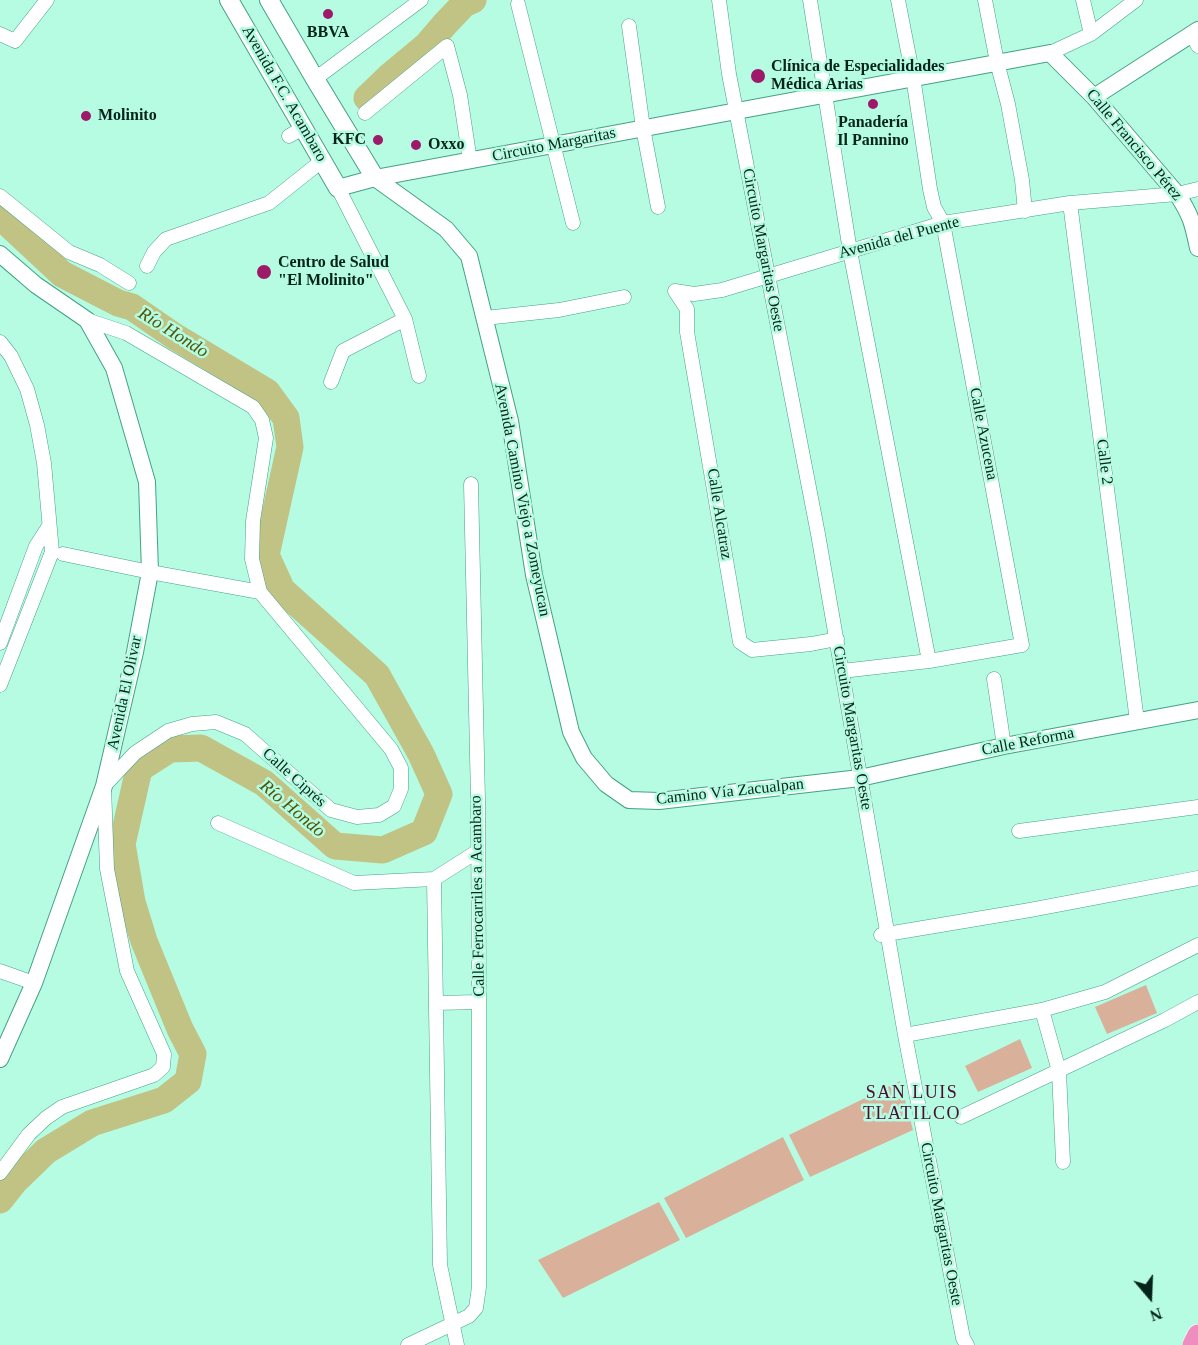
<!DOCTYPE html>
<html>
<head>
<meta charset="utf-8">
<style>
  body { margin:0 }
  #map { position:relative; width:1198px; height:1345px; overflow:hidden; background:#b5fce2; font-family:"Times New Roman",serif }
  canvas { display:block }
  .north { position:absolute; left:1120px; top:1267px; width:60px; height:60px; -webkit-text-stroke:4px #b5fce2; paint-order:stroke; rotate:161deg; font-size:16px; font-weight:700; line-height:24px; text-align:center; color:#05231a }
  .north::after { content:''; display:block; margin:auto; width:21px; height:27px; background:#05231a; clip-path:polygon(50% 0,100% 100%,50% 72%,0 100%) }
</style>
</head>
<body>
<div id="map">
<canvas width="1198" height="1345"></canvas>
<div class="north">N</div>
</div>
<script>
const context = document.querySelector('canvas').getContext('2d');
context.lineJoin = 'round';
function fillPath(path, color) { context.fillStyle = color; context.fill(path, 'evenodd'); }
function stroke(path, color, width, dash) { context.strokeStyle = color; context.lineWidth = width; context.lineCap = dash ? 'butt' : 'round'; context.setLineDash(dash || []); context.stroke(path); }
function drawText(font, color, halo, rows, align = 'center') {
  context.font = font + ' "Times New Roman",serif'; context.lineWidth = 5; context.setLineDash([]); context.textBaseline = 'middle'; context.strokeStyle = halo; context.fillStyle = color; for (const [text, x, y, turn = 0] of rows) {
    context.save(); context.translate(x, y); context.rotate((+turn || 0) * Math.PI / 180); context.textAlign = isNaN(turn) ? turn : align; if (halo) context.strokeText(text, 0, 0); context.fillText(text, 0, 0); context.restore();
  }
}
const green = new Path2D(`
  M 1146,985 L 1157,1013 L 1107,1034 L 1095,1007 Z
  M 1020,1039 L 1032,1068 L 978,1092 L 965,1066 Z
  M 900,1081 L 913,1130 L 810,1177 L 789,1135 Z
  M 783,1137 L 804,1180 L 686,1238 L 664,1198 Z
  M 659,1202 L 680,1240 L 563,1298 L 538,1260 Z`);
const river = new Path2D(`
  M 367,98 L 391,75 L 427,45 L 445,24 L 464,4 L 473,0
  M 0,216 L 62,274 L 118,303 L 132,307 L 174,336 L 267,392 L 286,418 L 290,447 L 266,555 L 282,590 L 377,675 L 421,754 L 439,794 L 424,832 L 383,850 L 335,846 L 264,783 L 201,748 L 170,749 L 139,769 L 122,844 L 132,902 L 144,941 L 180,1029 L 193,1054 L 188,1081 L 164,1100 L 92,1123 L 46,1151 L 15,1181 L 0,1200`);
const minor = new Path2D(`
  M 719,0 L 729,74 L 818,534 L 905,1035 L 963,1338 L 967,1345
  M 810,0 L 850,251 L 929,661
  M 985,0 L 997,62 L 1008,104 L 1022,180 L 1025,211
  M 1083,0 L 1091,34
  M 518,4 L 573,223
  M 629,26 L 643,128 L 658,207
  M 0,34 L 15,41 L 47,0
  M 1192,34 L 1198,46
  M 1050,53 L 1091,34 L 1136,0
  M 315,79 L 421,0
  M 365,113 L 447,46 L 460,95 L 470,161
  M 289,136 L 303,128
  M 338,188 L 405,319 L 419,376
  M 0,196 L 69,252 L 100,265 L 129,283
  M 1070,203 L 1137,721
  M 147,266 L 154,252 L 166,239 L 269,203 L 323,160
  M 675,291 L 694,294 L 722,290 L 943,223 L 1070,203 L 1177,194 L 1198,189
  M 675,291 L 687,309 L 687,332 L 740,642 L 752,650 L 811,644 L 837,639
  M 485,318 L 559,310 L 624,297
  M 0,342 L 11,356 L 27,389 L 37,425 L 44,463 L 52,552 L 0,685
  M 331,382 L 343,351 L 405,319
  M 63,554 L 150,572 L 260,592
  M 0,643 L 36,546 L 49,526
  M 842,671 L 929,661 L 1022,645 L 943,223 L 934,207 L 930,189 L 913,77 L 898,0
  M 994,679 L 1004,746
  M 218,823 L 354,883 L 434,879 L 478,851
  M 1019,831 L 1198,807
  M 434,879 L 440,1265 L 457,1345
  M 881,935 L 1030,910 L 1198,878
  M 0,971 L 34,983
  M 436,1003 L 479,1002
  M 1042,1010 L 1059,1071 L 1063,1162
  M 905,1035 L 1042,1010 L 1105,992 L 1198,945
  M 961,1117 L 1165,1020 L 1198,1002
  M 0,1173 L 29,1134 L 46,1118 L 62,1107 L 154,1075 L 163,1067 L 164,1054 L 127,971 L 107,869 L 104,786 L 135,753 L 168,731 L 192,724 L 216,722 L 245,734 L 331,810 L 357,817 L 379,815 L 394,806 L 401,789 L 401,768 L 391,749 L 260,592 L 252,559 L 253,521 L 266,438 L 262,420 L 253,407 L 126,333 L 87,320
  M 408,1345 L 469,1316 L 476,1308 L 479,1287 L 479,1002 L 478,800 L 471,484`);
const tertiary = new Path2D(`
  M 1094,97 L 1198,30
  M 375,178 L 446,229 L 469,256 L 510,421 L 534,575 L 571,732 L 584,758 L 606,784 L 629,800 L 659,801 L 860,778 L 1004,746 L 1198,710
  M 338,188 L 375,178 L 1050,53 L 1094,97 L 1177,194 C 1191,215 1193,224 1198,248
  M 0,254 L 36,285 L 87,320 L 114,368 L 147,482 L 150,572 L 135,652 L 104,786 L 34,983 L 0,1059`);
const secondary = new Path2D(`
  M 229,0 L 338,188
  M 269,0 L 315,79 L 375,178`);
const trunk = new Path2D(`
  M 1193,1345 L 1198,1335`);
const markers = [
  [328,14,6,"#9e196a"],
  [758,76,8,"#9e196a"],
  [873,104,6,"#9e196a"],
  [86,116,6,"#9e196a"],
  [378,140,6,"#9e196a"],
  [416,145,6,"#9e196a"],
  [264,272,8,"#9e196a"]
];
const poiNames = [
  ["BBVA",328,33,"center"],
  ["Clínica de Especialidades",771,67],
  ["Médica Arias",771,85],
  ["Molinito",98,116],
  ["Panadería",873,123,"center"],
  ["Il Pannino",873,141,"center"],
  ["KFC",366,140,"right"],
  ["Oxxo",428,145],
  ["Centro de Salud",278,263],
  ["\"El Molinito\"",278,281]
];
const streetNames = [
  ["Avenida F.C. Acambaro",284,94,60],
  ["Circuito Margaritas",554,145,-11],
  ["Calle Francisco Pérez",1134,145,50],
  ["Avenida del Puente",899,238,-15],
  ["Circuito Margaritas Oeste",763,250,79],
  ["Calle Azucena",983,434,79],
  ["Calle 2",1104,462,83],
  ["Avenida Camino Viejo a Zomeyucan",522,500,79],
  ["Calle Alcatraz",719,514,81],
  ["Avenida El Olivar",125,693,-78],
  ["Circuito Margaritas Oeste",852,728,80],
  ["Calle Reforma",1028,742,-11],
  ["Calle Ciprés",294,778,42],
  ["Camino Vía Zacualpan",730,792,-6],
  ["Calle Ferrocarriles a Acambaro",478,896,-91],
  ["Circuito Margaritas Oeste",941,1224,79]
];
const waterNames = [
  ["Río Hondo",173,333,32],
  ["Río Hondo",292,809,40]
];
const neighbourhoodNames = [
  ["SAN LUIS",912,1093],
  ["TLATILCO",912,1114]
];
fillPath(green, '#d9b19b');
stroke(river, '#c1c384', 27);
stroke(minor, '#45a285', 15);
stroke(tertiary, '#45a285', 18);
stroke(secondary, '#45a285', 20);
stroke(trunk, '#fff', 22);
stroke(minor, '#fff', 14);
stroke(tertiary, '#fff', 16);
stroke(secondary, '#fff', 18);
stroke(trunk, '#ef8cc0', 21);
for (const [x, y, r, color] of markers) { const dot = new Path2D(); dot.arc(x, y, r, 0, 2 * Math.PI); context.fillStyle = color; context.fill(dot); stroke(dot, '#b5fce2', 2); }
drawText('bold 16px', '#05231a', '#b5fce2', poiNames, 'left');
drawText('16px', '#05231a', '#b5fce2', streetNames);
drawText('italic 18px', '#525205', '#b5fce2', waterNames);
context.letterSpacing = '1.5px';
drawText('18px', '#4a0c30', '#b5fce2', neighbourhoodNames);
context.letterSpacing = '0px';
</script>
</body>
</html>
